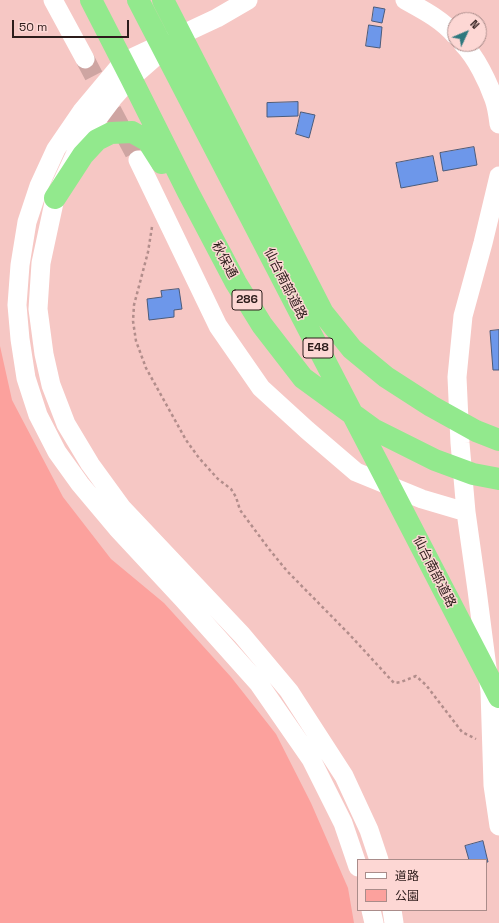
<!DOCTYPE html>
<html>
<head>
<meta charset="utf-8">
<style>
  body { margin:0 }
  #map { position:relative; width:499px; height:923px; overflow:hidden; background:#f6c7c4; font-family:"Space Grotesk","Noto Sans JP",sans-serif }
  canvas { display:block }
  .legend { position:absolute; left:357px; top:859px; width:130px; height:52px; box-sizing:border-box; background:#fdd7d4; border:1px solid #aa8c8a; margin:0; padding:5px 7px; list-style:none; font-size:12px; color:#2d1c1b }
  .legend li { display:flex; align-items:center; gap:8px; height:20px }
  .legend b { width:20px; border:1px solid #aa8c8a }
  .north { position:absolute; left:447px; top:12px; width:40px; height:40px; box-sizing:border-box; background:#fdd7d4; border:1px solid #aa8c8a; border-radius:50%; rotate:46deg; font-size:11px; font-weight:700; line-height:16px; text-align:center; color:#2d1c1b }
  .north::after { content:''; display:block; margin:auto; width:14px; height:18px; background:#2f787e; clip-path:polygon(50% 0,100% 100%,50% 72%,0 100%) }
  .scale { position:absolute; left:12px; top:20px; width:117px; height:18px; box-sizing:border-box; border:2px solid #2d1c1b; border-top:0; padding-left:5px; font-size:12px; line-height:14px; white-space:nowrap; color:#2d1c1b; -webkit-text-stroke:3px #fdd7d4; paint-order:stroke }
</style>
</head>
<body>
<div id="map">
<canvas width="499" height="923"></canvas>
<ul class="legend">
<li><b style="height:5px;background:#fff"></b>道路</li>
<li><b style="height:11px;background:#fca19d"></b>公園</li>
</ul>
<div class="north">N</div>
<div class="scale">50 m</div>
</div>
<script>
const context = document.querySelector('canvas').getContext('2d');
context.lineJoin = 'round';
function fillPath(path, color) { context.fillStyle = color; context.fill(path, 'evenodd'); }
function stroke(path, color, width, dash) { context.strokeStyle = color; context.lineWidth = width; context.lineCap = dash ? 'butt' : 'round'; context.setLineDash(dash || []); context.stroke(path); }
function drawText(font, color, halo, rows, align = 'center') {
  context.font = font + ' "Space Grotesk","Noto Sans JP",sans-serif'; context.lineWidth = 3; context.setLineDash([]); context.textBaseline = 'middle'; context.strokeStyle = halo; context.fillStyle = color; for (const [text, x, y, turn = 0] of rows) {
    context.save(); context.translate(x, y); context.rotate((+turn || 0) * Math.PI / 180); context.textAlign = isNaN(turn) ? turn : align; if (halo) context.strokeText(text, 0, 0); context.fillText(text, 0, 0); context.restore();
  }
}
const green = new Path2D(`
  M 0,346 L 12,400 L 63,497 L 111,559 L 164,603 L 231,677 L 276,734 L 311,803 L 348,888 L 354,923 L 0,923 Z`);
const building = new Path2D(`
  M 374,7 L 385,9 L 382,23 L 372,21 Z
  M 369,25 L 382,27 L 380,48 L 366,46 Z
  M 298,102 L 298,116 L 267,117 L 267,103 Z
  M 301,112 L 315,115 L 309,138 L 296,134 Z
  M 474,147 L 477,165 L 443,171 L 440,153 Z
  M 433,156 L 438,181 L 401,188 L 396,163 Z
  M 179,289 L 182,309 L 174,310 L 174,317 L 149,320 L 147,299 L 162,297 L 161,291 Z
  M 499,330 L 499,370 L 493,370 L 490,331 Z
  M 483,841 L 488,862 L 486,862 L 486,860 L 469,860 L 465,846 Z`);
const minorTunnel = new Path2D(`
  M 85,59 L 138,160`);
const path = new Path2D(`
  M 152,227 L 148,252 L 134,305 L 133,321 L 136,341 L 146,368 L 186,440 L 199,458 L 218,479 L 231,489 L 236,497 L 240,510 L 269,549 L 287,571 L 349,634 L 394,683 L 401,682 L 416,676 L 426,685 L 462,732 L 476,739`);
const minor = new Path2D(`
  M 53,0 L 85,59
  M 248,0 L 217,18 L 123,62 L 82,111 L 56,149 L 39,186 L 27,222 L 20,265 L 17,305 L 20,339 L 26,378 L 38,415 L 57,452 L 80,484 L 117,528 L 183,599 L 259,684 L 311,759 L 343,823 L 358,867
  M 405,0 C 423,10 441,19 455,35
  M 463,44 C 476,57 488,82 494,99 C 497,107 498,116 499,124
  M 163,50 L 131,78 L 113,98 L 101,114 L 82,140 L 55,198 L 41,263 L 38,309 L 44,354 L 51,385 L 66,424 L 90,464 L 122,508 L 242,635 L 289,691 L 344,776 L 369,830 L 379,860
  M 138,160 L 218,326 L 261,388 L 307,430 L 356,472 L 422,499 L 466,512
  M 499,176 L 483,243 L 463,316 L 457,377 L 460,443 L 466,512 L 477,590 L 490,691 L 493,785 L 499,826
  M 371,910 L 374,923
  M 392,910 L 394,923`);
const highway = new Path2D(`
  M 91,0 L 131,78 L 188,192 L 236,283 L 262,325 L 303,378 L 373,429 L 435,460 L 473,474 L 499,479
  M 138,0 L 499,697
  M 163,0 L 323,313 L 352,349 L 386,377 L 431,406 L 476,431 L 499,440
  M 55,198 L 83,155 L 97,140 L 111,133 L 132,132 L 148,141 L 162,163`);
const shields = [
  [247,300,30],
  [318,348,30]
];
const shieldNames = [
  ["286",247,300],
  ["E48",318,348]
];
const streetNames = [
  ["秋保通",224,260,62],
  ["仙台南部道路",285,284,63],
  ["仙台南部道路",434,572,63]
];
fillPath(green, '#fca19d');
fillPath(building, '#6d97ea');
stroke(building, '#4b5b7a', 1);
stroke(minorTunnel, '#cea5a2', 19, [19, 10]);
stroke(path, '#b28d8b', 2.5, [3, 3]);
stroke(minor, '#fff', 19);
stroke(highway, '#92e98d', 22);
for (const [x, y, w] of shields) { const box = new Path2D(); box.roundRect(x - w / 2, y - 10, w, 20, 3); context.fillStyle = '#fdd7d4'; context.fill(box); stroke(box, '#2d1c1b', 1); }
drawText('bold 12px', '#2d1c1b', null, shieldNames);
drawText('13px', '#2d1c1b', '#fdd7d4', streetNames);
</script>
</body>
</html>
